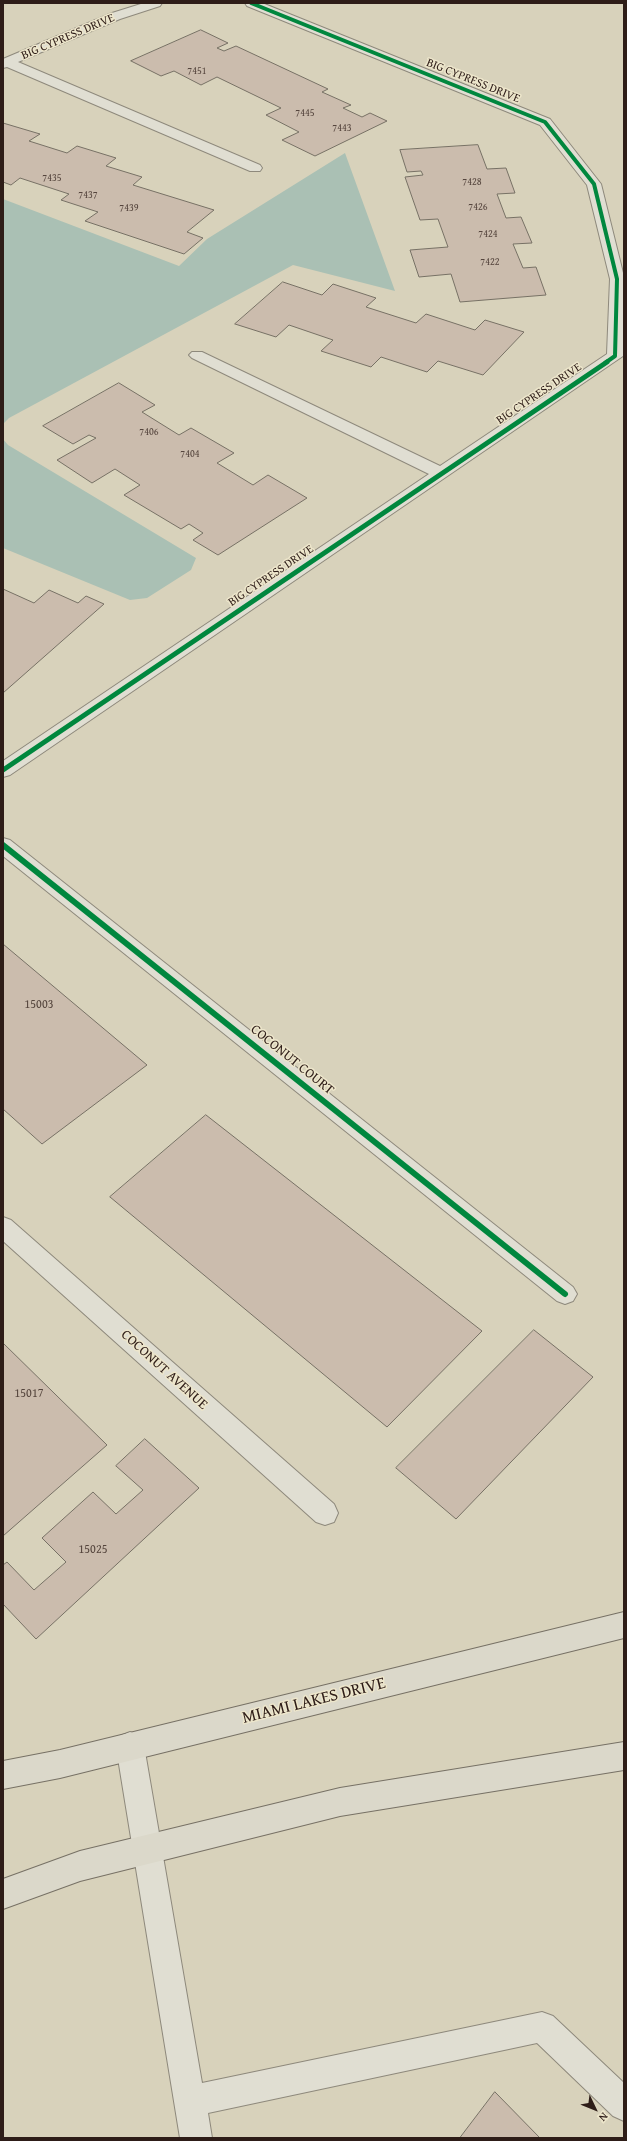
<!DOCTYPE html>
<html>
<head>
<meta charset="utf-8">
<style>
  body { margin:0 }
  #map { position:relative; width:627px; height:2141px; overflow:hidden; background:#d8d2bb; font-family:"Gentium Book Plus",serif }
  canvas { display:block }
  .frame { position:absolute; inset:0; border:4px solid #2e1d18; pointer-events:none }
  .north { position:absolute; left:575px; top:2089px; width:40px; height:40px; -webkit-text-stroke:3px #ede6cb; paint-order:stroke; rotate:133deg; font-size:11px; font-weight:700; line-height:16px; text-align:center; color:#2e1d18 }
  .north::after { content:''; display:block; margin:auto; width:14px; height:18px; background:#2e1d18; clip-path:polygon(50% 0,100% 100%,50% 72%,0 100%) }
</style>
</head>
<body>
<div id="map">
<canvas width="627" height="2141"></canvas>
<div class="frame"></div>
<div class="north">N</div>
</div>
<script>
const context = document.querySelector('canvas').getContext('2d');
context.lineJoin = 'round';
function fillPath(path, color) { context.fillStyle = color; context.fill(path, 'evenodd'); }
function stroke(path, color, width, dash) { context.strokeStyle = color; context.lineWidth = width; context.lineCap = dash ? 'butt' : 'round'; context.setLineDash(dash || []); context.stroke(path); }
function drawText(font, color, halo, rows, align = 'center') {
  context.font = font + ' "Gentium Book Plus",serif'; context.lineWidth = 3; context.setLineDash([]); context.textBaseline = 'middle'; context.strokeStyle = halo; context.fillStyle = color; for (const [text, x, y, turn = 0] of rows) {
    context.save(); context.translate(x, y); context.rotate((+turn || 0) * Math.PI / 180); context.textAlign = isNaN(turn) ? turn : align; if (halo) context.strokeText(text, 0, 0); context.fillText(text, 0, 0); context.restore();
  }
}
const water = new Path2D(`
  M 345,153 L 395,291 L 293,265 L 9,418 L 3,424 L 3,199 L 179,266 L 207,239 Z
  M 3,439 L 8,445 L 196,558 L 191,570 L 147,598 L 130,600 L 3,548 Z`);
const building = new Path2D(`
  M 201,30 L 228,43 L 217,48 L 224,51 L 236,46 L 328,89 L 322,92 L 351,105 L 343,108 L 362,117 L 370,113 L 387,121 L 315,156 L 282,140 L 299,132 L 266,115 L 281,108 L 217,77 L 201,85 L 174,71 L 161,76 L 131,61 Z
  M 3,123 L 40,134 L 29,141 L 67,153 L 77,146 L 116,158 L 106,166 L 142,177 L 133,185 L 214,210 L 187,232 L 203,238 L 184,254 L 85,221 L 98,212 L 61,200 L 69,194 L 20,178 L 11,185 L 3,182 Z
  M 478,145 L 487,169 L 506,168 L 515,193 L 497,194 L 506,218 L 521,217 L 532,243 L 513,244 L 523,268 L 536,267 L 546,295 L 460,302 L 451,274 L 419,277 L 410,250 L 448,247 L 438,219 L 420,220 L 405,177 L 423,175 L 421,171 L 407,172 L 400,150 Z
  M 283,282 L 322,295 L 333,284 L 376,298 L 366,307 L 416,323 L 426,314 L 475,330 L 485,320 L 524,332 L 483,375 L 438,361 L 427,372 L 381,357 L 371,367 L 321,351 L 333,340 L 289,325 L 276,337 L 235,324 Z
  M 119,383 L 155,405 L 142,412 L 179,435 L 191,428 L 234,453 L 217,463 L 253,485 L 268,475 L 307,498 L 218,555 L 193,540 L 203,533 L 189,524 L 181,529 L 124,495 L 140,485 L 115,469 L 92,483 L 57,460 L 96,438 L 89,435 L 73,444 L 43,426 Z
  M 3,589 L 34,603 L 49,590 L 78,603 L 86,596 L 104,604 L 3,693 Z
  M 3,944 L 147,1065 L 42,1144 L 3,1109 Z
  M 206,1115 L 482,1331 L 387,1427 L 110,1197 Z
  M 534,1330 L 593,1377 L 456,1519 L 396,1468 Z
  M 3,1343 L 107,1445 L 3,1536 Z
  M 145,1439 L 199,1488 L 36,1639 L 3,1604 L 3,1565 L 7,1562 L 34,1590 L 66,1562 L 42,1538 L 93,1492 L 116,1514 L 143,1490 L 116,1466 Z
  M 495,2092 L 540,2138 L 460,2138 Z`);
const minor = new Path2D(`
  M 144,3 L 162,3 L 160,6 L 120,19 L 18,62 L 260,165 L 262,168 L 260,171 L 250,171 L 7,67 L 3,68 L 3,59 L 112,13 Z
  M 245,3 L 262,3 L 550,119 L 601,184 L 624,277 L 623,356 L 10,775 L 3,777 L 3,761 L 429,474 L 192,358 L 189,355 L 192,352 L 202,352 L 440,466 L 607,354 L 610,279 L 587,185 L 540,125 L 247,6 Z
  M 3,838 L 10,840 L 573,1287 L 577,1294 L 573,1301 L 565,1304 L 557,1301 L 3,856 Z
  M 3,1217 L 11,1220 L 334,1504 L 338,1513 L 334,1522 L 325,1525 L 316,1522 L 3,1241 Z
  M 130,1732 L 140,1736 L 144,1746 L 202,2083 L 542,2012 L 553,2016 L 624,2083 L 624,2121 L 613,2116 L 537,2043 L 208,2113 L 212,2138 L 180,2138 L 116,1746 L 120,1736 Z`);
const major = new Path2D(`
  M 624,1612 L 624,1638 L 60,1778 L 3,1789 L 3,1761 L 60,1750 Z
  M 624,1742 L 624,1770 L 340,1816 L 80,1881 L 3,1909 L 3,1879 L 80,1851 L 340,1788 Z`);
const cyclewayFar2 = new Path2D(`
  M 251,3 L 545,122 L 594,184 L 617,279 L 615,356 L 605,363`);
const cyclewayFar1 = new Path2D(`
  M 3,770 L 607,362`);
const cycleway = new Path2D(`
  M 3,845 L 565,1294`);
const farNumbernames = [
  ["7451",197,71],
  ["7445",305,113],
  ["7443",342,128],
  ["7435",52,178],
  ["7428",472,182],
  ["7437",88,195],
  ["7426",478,207],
  ["7439",129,208],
  ["7424",488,234],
  ["7422",490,262],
  ["7406",149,432],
  ["7404",190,454]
];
const farStreetnames = [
  ["BIG CYPRESS DRIVE",68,37,-23],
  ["BIG CYPRESS DRIVE",473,81,22],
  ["BIG CYPRESS DRIVE",539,394,-34],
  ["BIG CYPRESS DRIVE",271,576,-34]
];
const numberNames = [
  ["15003",39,1005],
  ["15017",29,1394],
  ["15025",93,1550]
];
const streetNames = [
  ["COCONUT COURT",292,1060,39],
  ["COCONUT AVENUE",164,1370,42]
];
const nearStreetnames = [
  ["MIAMI LAKES DRIVE",314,1701,-14]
];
fillPath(water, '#aac0b4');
fillPath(building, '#cbbcad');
stroke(building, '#777165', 1);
stroke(minor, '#8e897c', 2);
stroke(major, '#777165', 2);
fillPath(minor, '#e0ded2');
fillPath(major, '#dbd8ca');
stroke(cyclewayFar2, '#00873e', 4);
stroke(cyclewayFar1, '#00873e', 5);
stroke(cycleway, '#00873e', 6);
drawText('10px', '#55453d', null, farNumbernames);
drawText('12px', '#2e1d18', '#ede6cb', farStreetnames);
drawText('12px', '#55453d', null, numberNames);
drawText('14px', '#2e1d18', '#ede6cb', streetNames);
drawText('17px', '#2e1d18', '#ede6cb', nearStreetnames);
</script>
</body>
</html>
